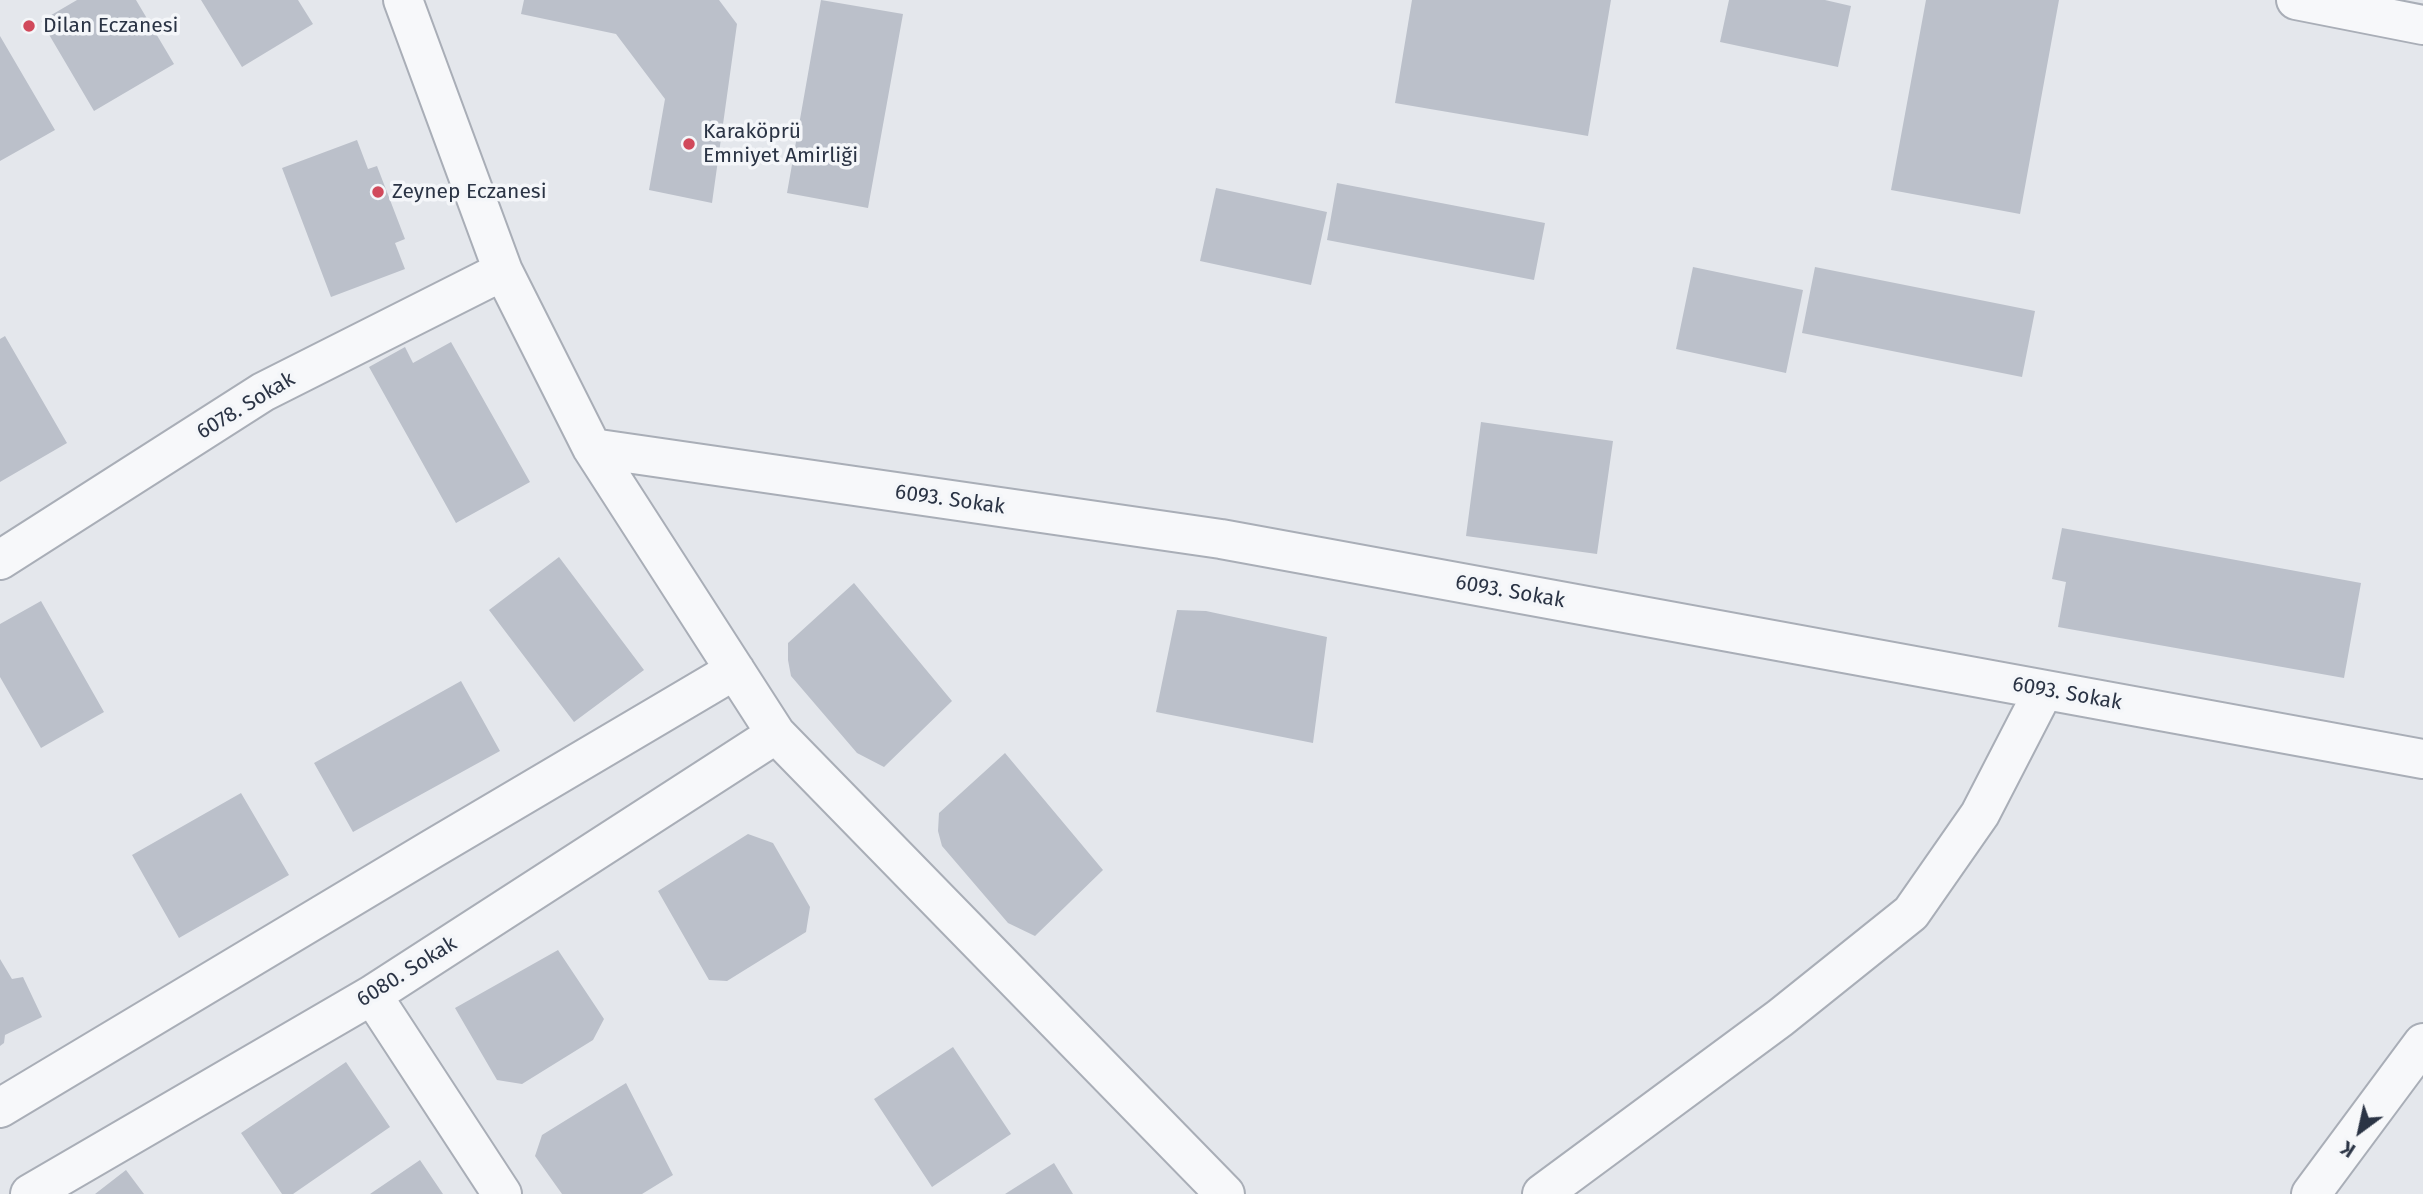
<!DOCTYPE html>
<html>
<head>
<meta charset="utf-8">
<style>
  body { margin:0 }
  #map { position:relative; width:2423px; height:1194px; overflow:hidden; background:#e4e7ec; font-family:"Fira Sans",sans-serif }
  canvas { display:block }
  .north { position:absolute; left:2325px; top:1096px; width:70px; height:70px; -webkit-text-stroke:5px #f4f6f9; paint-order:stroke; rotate:213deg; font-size:19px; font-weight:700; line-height:28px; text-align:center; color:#2b3445 }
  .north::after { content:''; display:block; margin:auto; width:24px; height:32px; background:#2b3445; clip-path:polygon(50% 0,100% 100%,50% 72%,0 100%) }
</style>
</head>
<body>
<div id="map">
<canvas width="2423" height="1194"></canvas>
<div class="north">K</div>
</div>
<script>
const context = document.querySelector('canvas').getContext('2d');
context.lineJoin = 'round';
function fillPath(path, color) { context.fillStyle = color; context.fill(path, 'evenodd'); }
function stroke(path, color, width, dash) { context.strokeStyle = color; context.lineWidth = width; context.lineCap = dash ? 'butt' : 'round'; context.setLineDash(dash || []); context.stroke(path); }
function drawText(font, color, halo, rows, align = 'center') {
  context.font = font + ' "Fira Sans",sans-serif'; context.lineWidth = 7; context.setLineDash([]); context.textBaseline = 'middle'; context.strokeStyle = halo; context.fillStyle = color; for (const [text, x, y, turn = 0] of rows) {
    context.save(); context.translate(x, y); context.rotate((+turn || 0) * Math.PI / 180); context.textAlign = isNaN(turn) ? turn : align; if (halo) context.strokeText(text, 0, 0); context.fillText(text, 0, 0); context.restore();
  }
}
const building = new Path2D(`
  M 77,0 L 136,0 L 174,64 L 94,111 L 41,21 Z
  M 201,0 L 298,0 L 313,24 L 242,67 Z
  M 524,0 L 719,0 L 737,24 L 712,203 L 649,190 L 665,99 L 616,34 L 521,14 Z
  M 821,0 L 903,14 L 868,208 L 787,193 Z
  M 1412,0 L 1611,0 L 1588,136 L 1395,103 Z
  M 1729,0 L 1825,0 L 1851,6 L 1838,67 L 1720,42 Z
  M 1926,0 L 2059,0 L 2020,214 L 1891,190 Z
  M 0,36 L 55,130 L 0,161 Z
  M 357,140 L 368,169 L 377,166 L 405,239 L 395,243 L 405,269 L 331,297 L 282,168 Z
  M 1337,183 L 1545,223 L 1534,280 L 1327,240 Z
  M 1216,188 L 1327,212 L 1311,285 L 1200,261 Z
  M 1693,267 L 1803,290 L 1786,373 L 1676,349 Z
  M 1815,267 L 2035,311 L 2022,377 L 1802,333 Z
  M 5,336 L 67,443 L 0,482 L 0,339 Z
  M 451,342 L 530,482 L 456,523 L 369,367 L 405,347 L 413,363 Z
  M 1481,422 L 1613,441 L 1597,554 L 1466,536 Z
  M 2062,528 L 2361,583 L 2344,678 L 2058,627 L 2066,582 L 2052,579 Z
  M 559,557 L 644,670 L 574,722 L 489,610 Z
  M 854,583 L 952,701 L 884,767 L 857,753 L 791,676 L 788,660 L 788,643 Z
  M 41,601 L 104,712 L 41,748 L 0,677 L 0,624 Z
  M 1177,610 L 1206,611 L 1327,637 L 1313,743 L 1156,712 Z
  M 461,681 L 500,751 L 353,832 L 314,763 Z
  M 1005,753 L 1103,870 L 1035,936 L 1008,923 L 942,846 L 938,831 L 939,813 Z
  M 241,793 L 289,875 L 179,938 L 132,855 Z
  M 748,834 L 773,843 L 810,907 L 806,932 L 727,981 L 709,980 L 658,891 Z
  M 558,950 L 604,1019 L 593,1040 L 522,1084 L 497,1080 L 455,1008 Z
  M 0,959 L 12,979 L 23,977 L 42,1017 L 5,1035 L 4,1043 L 0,1046 Z
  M 953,1047 L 1011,1134 L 932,1187 L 874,1099 Z
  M 346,1062 L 390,1127 L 293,1194 L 282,1194 L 241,1133 Z
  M 626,1083 L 673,1175 L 642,1194 L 562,1194 L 535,1156 L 542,1135 Z
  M 420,1160 L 443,1194 L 370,1194 Z
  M 1054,1163 L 1073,1194 L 1005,1194 Z
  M 126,1170 L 144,1194 L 95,1194 Z`);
const minor = new Path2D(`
  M 403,0 L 503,271 L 592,448 L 776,734 L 1225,1194
  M 2296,0 L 2423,25
  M 592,448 L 1221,539 L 2423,759
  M 0,560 L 263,392 L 503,271
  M 372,995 L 502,1194
  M 0,1108 L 432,849 L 735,670
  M 30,1194 L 372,995 L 776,734
  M 1542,1194 L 1780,1018 L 1911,913 L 1980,814 L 2044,690`);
const tertiary = new Path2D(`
  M 2311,1194 L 2423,1043`);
const markers = [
  [29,26,7,"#d1495b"],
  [689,144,7,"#d1495b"],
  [378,192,7,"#d1495b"]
];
const poiNames = [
  ["Dilan Eczanesi",43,26],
  ["Karaköprü",703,132],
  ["Emniyet Amirliği",703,156],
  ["Zeynep Eczanesi",392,192]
];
const streetNames = [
  ["6078. Sokak",246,406,-31],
  ["6093. Sokak",950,500,8],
  ["6093. Sokak",1510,592,10],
  ["6093. Sokak",2067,694,10],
  ["6080. Sokak",407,972,-32]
];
fillPath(building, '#bbc0ca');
stroke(minor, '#a9aeb7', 42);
stroke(tertiary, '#a9aeb7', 42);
stroke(minor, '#f7f8fa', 38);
stroke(tertiary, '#f7f8fa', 38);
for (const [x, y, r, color] of markers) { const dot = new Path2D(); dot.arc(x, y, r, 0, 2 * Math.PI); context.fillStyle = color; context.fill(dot); stroke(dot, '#f4f6f9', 2.5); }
drawText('21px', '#2b3445', '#f4f6f9', poiNames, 'left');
drawText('21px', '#2b3445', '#f4f6f9', streetNames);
</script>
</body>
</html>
